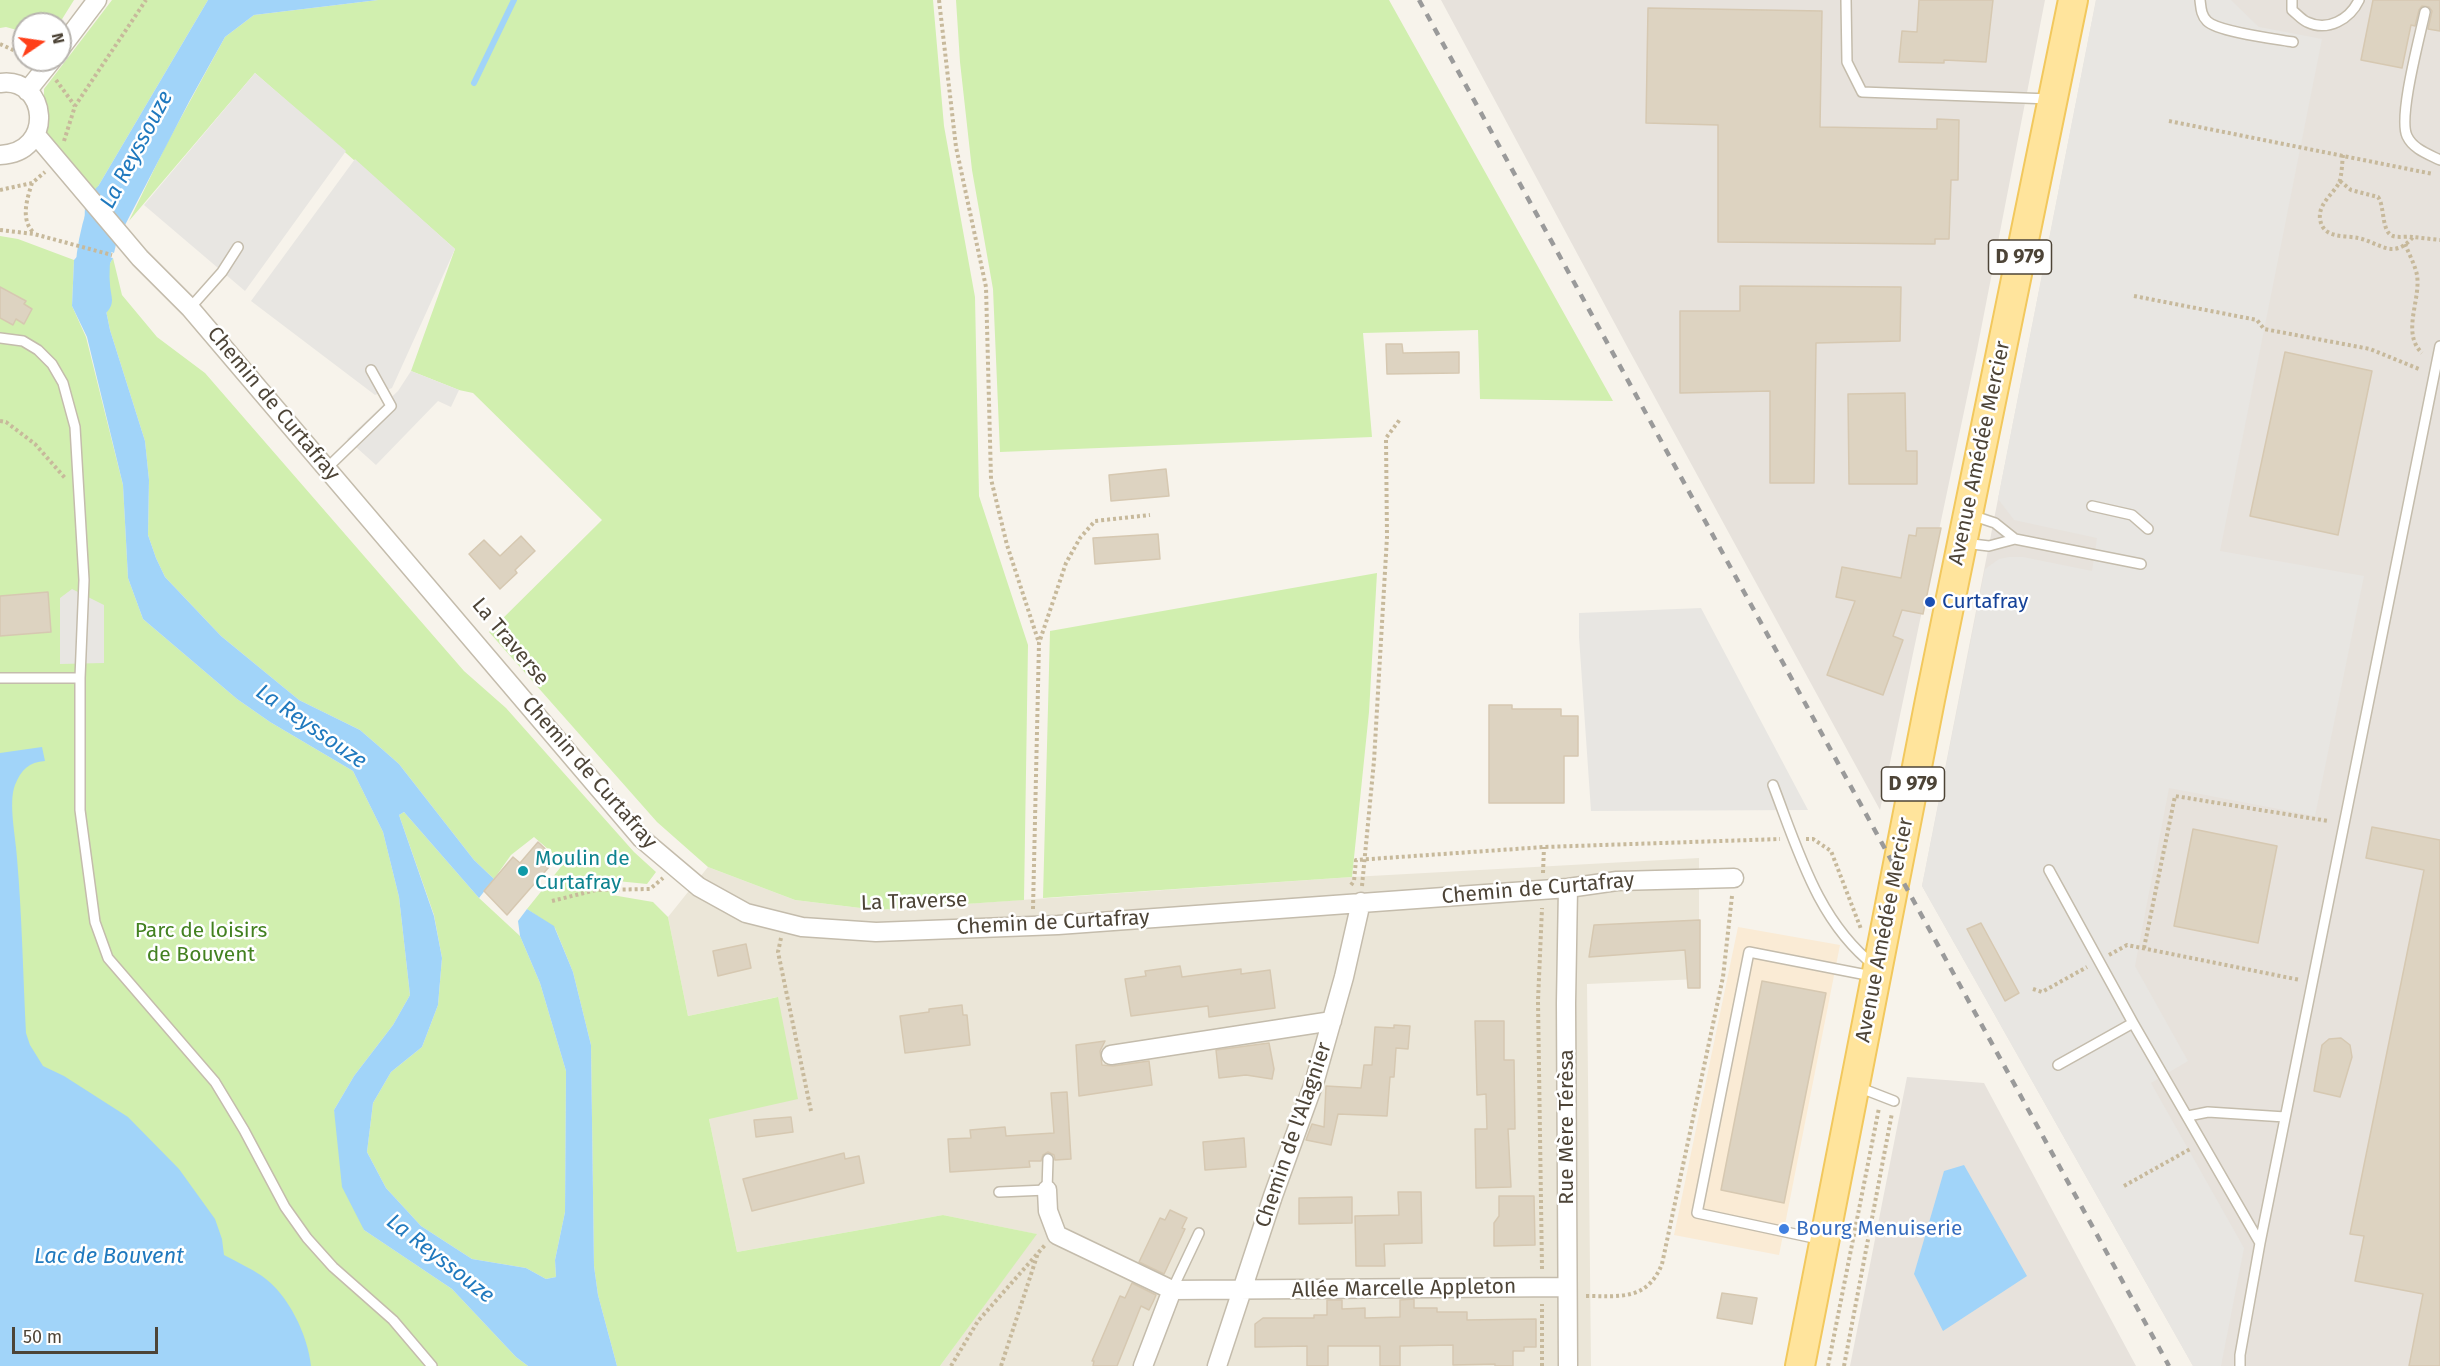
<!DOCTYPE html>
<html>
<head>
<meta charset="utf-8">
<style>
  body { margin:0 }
  #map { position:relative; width:2440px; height:1366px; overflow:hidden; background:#f7f3eb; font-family:"Fira Sans",sans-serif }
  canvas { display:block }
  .north { position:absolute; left:12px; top:12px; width:60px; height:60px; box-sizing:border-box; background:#fff; border:2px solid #b8b4af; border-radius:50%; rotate:77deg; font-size:16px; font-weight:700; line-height:24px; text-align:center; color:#4d4437 }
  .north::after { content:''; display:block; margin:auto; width:21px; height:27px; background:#ff401a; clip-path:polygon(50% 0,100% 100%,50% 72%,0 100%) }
  .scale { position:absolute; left:12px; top:1327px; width:146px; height:27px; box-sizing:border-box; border:3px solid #4d4437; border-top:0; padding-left:8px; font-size:18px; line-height:21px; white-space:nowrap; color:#4d4437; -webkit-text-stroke:4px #fff; paint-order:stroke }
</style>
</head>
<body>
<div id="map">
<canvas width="2440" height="1366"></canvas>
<div class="north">N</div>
<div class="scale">50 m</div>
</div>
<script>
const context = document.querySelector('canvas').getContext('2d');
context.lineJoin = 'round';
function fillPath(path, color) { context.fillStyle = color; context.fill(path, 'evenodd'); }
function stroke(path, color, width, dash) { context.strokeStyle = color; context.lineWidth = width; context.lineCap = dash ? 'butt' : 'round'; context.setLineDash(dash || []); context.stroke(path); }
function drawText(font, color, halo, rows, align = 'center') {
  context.font = font + ' "Fira Sans",sans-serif'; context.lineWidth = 5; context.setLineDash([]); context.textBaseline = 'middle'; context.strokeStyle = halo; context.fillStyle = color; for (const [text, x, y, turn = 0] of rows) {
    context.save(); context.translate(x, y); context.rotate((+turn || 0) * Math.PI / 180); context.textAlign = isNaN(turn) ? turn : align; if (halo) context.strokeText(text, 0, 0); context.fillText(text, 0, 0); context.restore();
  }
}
const residential = new Path2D(`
  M 1699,858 L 1699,979 L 1587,984 L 1591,1366 L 940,1366 L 1036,1234 L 943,1215 L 737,1252 L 709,1119 L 777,997 L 688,1016 L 668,917 L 708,867 L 795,900 L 877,910 L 1352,877 Z`);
const commercial = new Path2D(`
  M 1738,927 L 1840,945 L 1779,1255 L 1674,1235 Z`);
const industrial = new Path2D(`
  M 1441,0 L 2045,0 L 1977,350 L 1880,810 L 1629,350 Z
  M 2096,0 L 2440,0 L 2440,1366 L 2193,1366 L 1922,886 Z
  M 1907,1077 L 1984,1083 L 2136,1366 L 1850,1366 Z`);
const green = new Path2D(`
  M 0,0 L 74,0 L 59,24 L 24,24 L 24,32 L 6,27 L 0,28 Z
  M 112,0 L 208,0 L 93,195 L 44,131 L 44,89 Z
  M 378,0 L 933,0 L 944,126 L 975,297 L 979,496 L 1028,645 L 1024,900 L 877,910 L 795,900 L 708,867 L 657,822 L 489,632 L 602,520 L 473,393 L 459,390 L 411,371 L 455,249 L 255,73 L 129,221 L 166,145 L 225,37 L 254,15 Z
  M 956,0 L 1389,0 L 1613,401 L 1480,399 L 1478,330 L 1363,333 L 1372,437 L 1000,452 L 993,289 L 972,170 L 960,62 Z
  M 0,236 L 18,239 L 74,260 L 72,306 L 86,337 L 123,485 L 128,578 L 143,619 L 237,699 L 270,722 L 353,771 L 383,832 L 399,897 L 410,995 L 393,1025 L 354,1076 L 334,1110 L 364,1230 L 452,1289 L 516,1357 L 528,1366 L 0,1366 Z
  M 113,258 L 122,295 L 157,337 L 205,373 L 464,671 L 506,708 L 634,852 L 656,872 L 647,884 L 617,881 L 612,895 L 653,902 L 668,917 L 688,1016 L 778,997 L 798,1099 L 709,1119 L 737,1252 L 943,1215 L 1037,1234 L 940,1366 L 617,1366 L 598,1295 L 594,1266 L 591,1045 L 573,972 L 555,928 L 527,909 L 564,863 L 534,837 L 511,855 L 494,879 L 474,860 L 399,764 L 382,749 L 360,730 L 299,700 L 221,636 L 165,577 L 156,558 L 148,535 L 149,480 L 145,441 L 110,330 L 100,281 Z
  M 1377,573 L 1369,712 L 1352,877 L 1043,898 L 1050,631 Z
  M 404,812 L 479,898 L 520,936 L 540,983 L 566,1071 L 565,1212 L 555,1260 L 556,1277 L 546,1279 L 526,1268 L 472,1259 L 421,1226 L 386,1188 L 367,1152 L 373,1103 L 391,1072 L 422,1047 L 438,1005 L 442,958 L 434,915 L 399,815 Z`);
const parking = new Path2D(`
  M 2096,0 L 2231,0 L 2259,27 L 2322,39 L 2220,551 L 2364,576 L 2315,816 L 2169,788 L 2135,966 L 2188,1061 L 2151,1083 L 2244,1248 L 2221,1366 L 2193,1366 L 1922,886 L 1985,569 L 1999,559 L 2009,557 L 2023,557 L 2092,571 L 2097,538 L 2014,520 L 1998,499 Z
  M 255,73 L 346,151 L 245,291 L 144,205 Z
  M 355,159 L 455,249 L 392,388 L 375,395 L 251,301 Z
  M 411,371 L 459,390 L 451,407 L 438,401 L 376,465 L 347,439 L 398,391 Z
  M 72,589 L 104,605 L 104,663 L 60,664 L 60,598 Z
  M 1701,608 L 1808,810 L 1591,811 L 1579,637 L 1579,613 Z`);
const water = new Path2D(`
  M 208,0 L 378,0 L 254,15 L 225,37 L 190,100 L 124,227 L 93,195 Z
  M 85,205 L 118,236 L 114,253 L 84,241 Z
  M 83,250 L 113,258 L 100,281 L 110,330 L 145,441 L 149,480 L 148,535 L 156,558 L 165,577 L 221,636 L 299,700 L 360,730 L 382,749 L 399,764 L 474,860 L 494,879 L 479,898 L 404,812 L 399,815 L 434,916 L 442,958 L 438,1005 L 422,1047 L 391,1072 L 373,1103 L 367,1152 L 386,1188 L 421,1226 L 472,1259 L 526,1268 L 546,1279 L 556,1277 L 555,1260 L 565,1212 L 566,1071 L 540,983 L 520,936 L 518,921 L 527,909 L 554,926 L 573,972 L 591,1045 L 594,1266 L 598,1295 L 617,1366 L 528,1366 L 516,1357 L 452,1289 L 364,1230 L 342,1187 L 334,1110 L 354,1076 L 393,1025 L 410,995 L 399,897 L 383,832 L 353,771 L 270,722 L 237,699 L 143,619 L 128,578 L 123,485 L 87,337 L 72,306 L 74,260 Z
  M 42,747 L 45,761 C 29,762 21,770 15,785 C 8,803 16,838 17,858 C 22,916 23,974 26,1033 L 30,1045 L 43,1066 L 64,1076 L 128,1117 L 179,1169 L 215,1219 L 222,1239 L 224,1255 C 237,1262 250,1268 262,1276 C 288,1294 308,1335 311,1366 L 0,1366 L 0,753 Z
  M 1964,1165 L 2027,1276 L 1943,1331 L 1914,1274 L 1944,1171 Z`);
const stream = new Path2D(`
  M 474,83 L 514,0`);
const river = new Path2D(`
  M 95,300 C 88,266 96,232 108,200`);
const building = new Path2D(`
  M 1919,0 L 1993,0 L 1986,62 L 1944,60 L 1944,63 L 1899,62 L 1902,31 L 1917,32 Z
  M 2373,0 L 2440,0 L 2440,31 L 2428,29 L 2432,11 L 2429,7 L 2422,6 L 2419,10 L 2415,26 L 2411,25 L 2402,68 L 2361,60 Z
  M 1648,8 L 1822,11 L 1820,127 L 1937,129 L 1937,119 L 1959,120 L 1958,180 L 1951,180 L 1949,239 L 1935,239 L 1935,244 L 1718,242 L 1718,125 L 1646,123 Z
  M 1740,286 L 1901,287 L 1900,341 L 1816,343 L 1814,483 L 1770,483 L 1770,391 L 1680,393 L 1680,311 L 1740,311 Z
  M 0,287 L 26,301 L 24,304 L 32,309 L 24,324 L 16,319 L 13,325 L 0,318 Z
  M 1386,344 L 1402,344 L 1403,353 L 1459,352 L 1459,373 L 1387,374 Z
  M 2285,352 L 2372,371 L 2338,535 L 2250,516 Z
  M 1905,393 L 1906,451 L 1917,451 L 1917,484 L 1849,484 L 1848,394 Z
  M 1166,469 L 1169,496 L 1111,501 L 1109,475 Z
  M 1917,528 L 1941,528 L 1923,614 L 1902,610 L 1893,636 L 1903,640 L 1883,695 L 1827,675 L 1855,601 L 1836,597 L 1842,567 L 1901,578 L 1909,535 L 1916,536 Z
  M 1158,534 L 1160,559 L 1095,564 L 1093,538 Z
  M 521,536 L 535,551 L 515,570 L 517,573 L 500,589 L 469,554 L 484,540 L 500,556 Z
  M 48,592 L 51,632 L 0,636 L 0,596 Z
  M 1489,705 L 1512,705 L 1512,709 L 1561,709 L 1561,716 L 1578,716 L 1578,756 L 1564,756 L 1564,803 L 1489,803 Z
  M 2372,827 L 2440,840 L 2440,1366 L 2409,1366 L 2423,1294 L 2355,1281 L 2364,1236 L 2350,1234 L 2424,870 L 2366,858 Z
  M 2193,829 L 2277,846 L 2258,943 L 2174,926 Z
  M 538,842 L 556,859 L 507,915 L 484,891 L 513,857 L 520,863 Z
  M 1700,920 L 1700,988 L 1688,988 L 1685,950 L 1589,957 L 1594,925 Z
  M 1981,923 L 2019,993 L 2005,1001 L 1967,929 Z
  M 746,944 L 751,968 L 718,976 L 713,951 Z
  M 1180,966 L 1182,977 L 1241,969 L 1241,974 L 1270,970 L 1275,1008 L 1209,1017 L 1208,1006 L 1131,1016 L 1125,979 L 1146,976 L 1145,971 Z
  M 1762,981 L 1826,993 L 1784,1203 L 1721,1190 Z
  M 962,1005 L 963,1015 L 967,1015 L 970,1045 L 905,1053 L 900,1016 L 929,1012 L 929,1009 Z
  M 1475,1021 L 1504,1021 L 1504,1060 L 1514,1060 L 1515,1129 L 1508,1129 L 1511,1187 L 1476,1188 L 1475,1129 L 1487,1129 L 1486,1094 L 1477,1095 Z
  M 1394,1025 L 1410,1026 L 1408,1049 L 1396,1048 L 1394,1077 L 1390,1077 L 1387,1116 L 1338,1114 L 1331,1145 L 1306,1140 L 1312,1124 L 1324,1127 L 1326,1086 L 1361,1088 L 1364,1065 L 1372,1065 L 1375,1027 L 1394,1028 Z
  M 2341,1038 L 2350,1045 L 2352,1057 L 2340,1097 L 2314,1091 L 2322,1045 L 2329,1039 Z
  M 1105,1041 L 1100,1051 L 1102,1065 L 1113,1066 L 1149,1061 L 1152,1085 L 1079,1096 L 1076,1045 Z
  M 1269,1043 L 1274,1069 L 1272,1079 L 1246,1075 L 1219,1078 L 1216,1050 Z
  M 1067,1092 L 1071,1159 L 1055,1160 L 1054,1155 L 1048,1152 L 1043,1155 L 1041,1161 L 1029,1161 L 1030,1167 L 950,1172 L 948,1139 L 971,1138 L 970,1130 L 1005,1127 L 1006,1136 L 1054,1133 L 1051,1093 Z
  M 791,1117 L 793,1132 L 756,1137 L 754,1120 Z
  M 1244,1138 L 1246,1167 L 1205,1170 L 1203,1142 Z
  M 844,1153 L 845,1159 L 859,1156 L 864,1183 L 752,1211 L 743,1179 Z
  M 1398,1192 L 1421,1192 L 1422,1243 L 1384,1244 L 1385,1266 L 1356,1266 L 1355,1216 L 1399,1215 Z
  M 1499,1196 L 1534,1196 L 1535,1245 L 1494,1246 L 1494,1223 L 1499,1216 Z
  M 1352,1197 L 1352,1223 L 1299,1224 L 1299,1198 Z
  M 1170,1210 L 1187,1218 L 1182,1228 L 1185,1229 L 1164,1274 L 1139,1262 L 1160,1218 L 1165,1220 Z
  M 1132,1283 L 1156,1295 L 1153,1302 L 1149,1310 L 1141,1306 L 1117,1366 L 1093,1366 L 1094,1361 L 1092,1361 L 1120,1296 L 1125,1298 Z
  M 1722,1293 L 1757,1298 L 1752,1324 L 1717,1318 Z
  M 1414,1299 L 1414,1308 L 1437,1308 L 1437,1312 L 1467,1312 L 1467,1320 L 1536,1319 L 1536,1347 L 1524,1347 L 1524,1351 L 1513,1351 L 1513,1366 L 1495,1366 L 1495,1364 L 1453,1365 L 1453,1345 L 1400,1346 L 1400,1366 L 1380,1366 L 1380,1346 L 1328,1346 L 1328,1366 L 1307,1366 L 1307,1346 L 1255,1347 L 1255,1324 L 1263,1318 L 1314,1318 L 1314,1315 L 1327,1315 L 1327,1300 L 1342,1300 L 1342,1309 L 1365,1308 L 1365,1318 L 1400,1317 L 1400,1300 Z`);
const path = new Path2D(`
  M 939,0 L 956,147 L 986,287 L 991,479 L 1007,545 L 1039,643
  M 0,44 L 24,55
  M 56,80 L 75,106
  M 2169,121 L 2433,174
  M 64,141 L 75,106 L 146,0
  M 2343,155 C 2342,163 2342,175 2339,183 C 2333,194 2318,204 2320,219 C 2323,239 2344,235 2358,238 C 2379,242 2393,261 2413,237 L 2440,240
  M 2340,181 L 2351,190 L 2378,197 C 2385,206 2381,232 2393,236 C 2399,238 2407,236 2413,237
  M 32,183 C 27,199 20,220 34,233
  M 0,190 L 32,183 L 45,172
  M 0,230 L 34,234 L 112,255
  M 2405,244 C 2409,254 2415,265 2417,275 C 2421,300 2401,333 2422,353
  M 2134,296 L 2257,320 L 2264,329 L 2370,349 L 2419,369
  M 0,421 L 6,422 L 35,444 L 65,478
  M 1806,839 L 1813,839 L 1831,851 L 1861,929
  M 1543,873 L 1544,847
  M 1351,885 L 1354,881 L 1356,860 L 1544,847 L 1780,839
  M 1362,886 L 1374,761 L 1387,537 L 1386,438 L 1401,418
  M 552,901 L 596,890 L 650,889 L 663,878
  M 1033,909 L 1039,643 L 1066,563 L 1080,538 L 1095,521 L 1150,515
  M 781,938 L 778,952 L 811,1111
  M 2144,948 L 2175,796 L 2328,821
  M 2109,955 L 2127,945 L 2300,980
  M 2033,989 L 2042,992 L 2087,967
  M 2124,1186 L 2192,1148
  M 1542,1269 L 1538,1001 L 1542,908
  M 1586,1296 C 1620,1296 1647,1301 1662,1264 L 1723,977 L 1732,896
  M 951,1366 L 978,1321 L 1045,1245
  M 1001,1366 L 1038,1253
  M 1542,1366 L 1542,1304
  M 1828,1366 L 1879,1108
  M 1844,1366 L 1892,1113`);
const service = new Path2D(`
  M 1846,0 L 1847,62 L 1862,92 L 2050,99
  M 2200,0 C 2201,8 2201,15 2207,21 C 2218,32 2276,39 2293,42
  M 2292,0 L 2292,10 C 2297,14 2302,20 2307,22 C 2328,32 2350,19 2359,0
  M 2425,12 C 2420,36 2398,117 2407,136 C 2413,149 2428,154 2440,160
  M 190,308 L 222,272 L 238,247
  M 0,338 L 23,341 L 38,350 L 52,364 L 63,383 L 75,427 L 84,580 L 80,678 L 80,810 L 95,922 L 108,958 L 215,1082 L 244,1130 L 285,1207 L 307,1238 L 333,1267 L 393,1320 L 432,1366
  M 327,468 L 391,406 L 371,370
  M 2092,506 L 2132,515 L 2148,529
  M 1971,515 L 1995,523 L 2015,539
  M 1964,543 L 1989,546 L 2015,539 L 2141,564
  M 0,678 L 80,678
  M 1773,785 C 1798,850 1818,922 1875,966
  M 2049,870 L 2133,1023 L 2260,1243
  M 2058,1065 L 2133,1023
  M 1858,1087 L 1894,1101
  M 2188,1116 L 2208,1112 L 2285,1117
  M 999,1192 L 1047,1190 L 1048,1159
  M 1823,1240 L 1697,1213 L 1749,952 L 1872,976
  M 1172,1290 L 1199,1233
  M 2240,1366 L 2240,1355 L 2260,1243 L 2440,346`);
const minor = new Path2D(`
  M 60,49 L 97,0
  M 0,83 C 48,76 56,153 0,155
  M 27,91 L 52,60
  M 36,135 L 140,258 L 190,308 L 641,838 L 699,887 L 746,913 L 802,927 L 876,932 L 1058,925 L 1568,888 L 1617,881 L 1734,878
  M 1111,1055 L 1332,1021
  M 1047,1190 L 1048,1211 L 1057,1235 L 1172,1290
  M 1143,1366 L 1172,1290 L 1567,1287
  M 1217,1366 L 1273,1196 L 1315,1080 L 1344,977 L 1361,902
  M 1568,1366 L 1566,1003 L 1568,888`);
const primary = new Path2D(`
  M 1800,1366 L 1930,700 L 2073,0`);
const rail = new Path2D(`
  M 1419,0 L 2169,1366`);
const markers = [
  [1930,602,6,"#1a4fb4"],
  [523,871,6,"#0f9aa8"],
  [1784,1229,6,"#3f7fe0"]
];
const shields = [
  [2020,257,63],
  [1913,784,63]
];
const shieldNames = [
  ["D 979",2020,257],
  ["D 979",1913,784]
];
const streetNames = [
  ["Chemin de Curtafray",273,404,50],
  ["Avenue Amédée Mercier",1980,453,-78],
  ["La Traverse",510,642,50],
  ["Chemin de Curtafray",589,773,49],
  ["Chemin de Curtafray",1538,889,-5],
  ["La Traverse",914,902,-2],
  ["Chemin de Curtafray",1053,923,-3],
  ["Avenue Amédée Mercier",1885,930,-79],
  ["Rue Mère Térèsa",1567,1127,-90],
  ["Chemin de l'Alagnier",1294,1135,-71],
  ["Allée Marcelle Appleton",1404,1289,-1]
];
const transitNames = [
  ["Curtafray",1942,602]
];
const cultureNames = [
  ["Moulin de",535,859],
  ["Curtafray",535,883]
];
const parkNames = [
  ["Parc de loisirs",201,931],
  ["de Bouvent",201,955]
];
const shopNames = [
  ["Bourg Menuiserie",1796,1229]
];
const waterNames = [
  ["La Reyssouze",137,150,-62],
  ["La Reyssouze",311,727,35],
  ["Lac de Bouvent",109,1257],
  ["La Reyssouze",440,1259,38]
];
fillPath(residential, '#ebe6d8');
fillPath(commercial, '#faebd5');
fillPath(industrial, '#e7e2dc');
fillPath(green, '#d1efaf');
fillPath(parking, '#e8e6e2');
fillPath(water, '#a1d4f9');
stroke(stream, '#a1d4f9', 6);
stroke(river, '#a1d4f9', 34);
fillPath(building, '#ddd3c1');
stroke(building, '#d6c8b1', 1.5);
stroke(service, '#c4bcac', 12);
stroke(minor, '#c4bcac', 21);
stroke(primary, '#f2c85d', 32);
stroke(path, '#c7b99b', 4, [3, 3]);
stroke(service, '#fff', 9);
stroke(minor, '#fff', 18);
stroke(primary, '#ffe49c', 28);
stroke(rail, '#9a9a9a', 4.5, [8, 8]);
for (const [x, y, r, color] of markers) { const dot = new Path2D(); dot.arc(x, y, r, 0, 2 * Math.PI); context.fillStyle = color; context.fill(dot); stroke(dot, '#fff', 2); }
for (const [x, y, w] of shields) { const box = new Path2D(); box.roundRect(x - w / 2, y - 17, w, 34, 4.5); context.fillStyle = '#fff'; context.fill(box); stroke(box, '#4d4437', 1.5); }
drawText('bold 20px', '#4d4437', null, shieldNames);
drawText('21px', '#4d4437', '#fff', streetNames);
drawText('21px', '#164399', '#fff', transitNames, 'left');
drawText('21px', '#0d838f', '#fff', cultureNames, 'left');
drawText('21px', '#438121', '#fff', parkNames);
drawText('21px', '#366cbe', '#fff', shopNames, 'left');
drawText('italic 22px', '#2079be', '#fff', waterNames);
</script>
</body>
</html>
